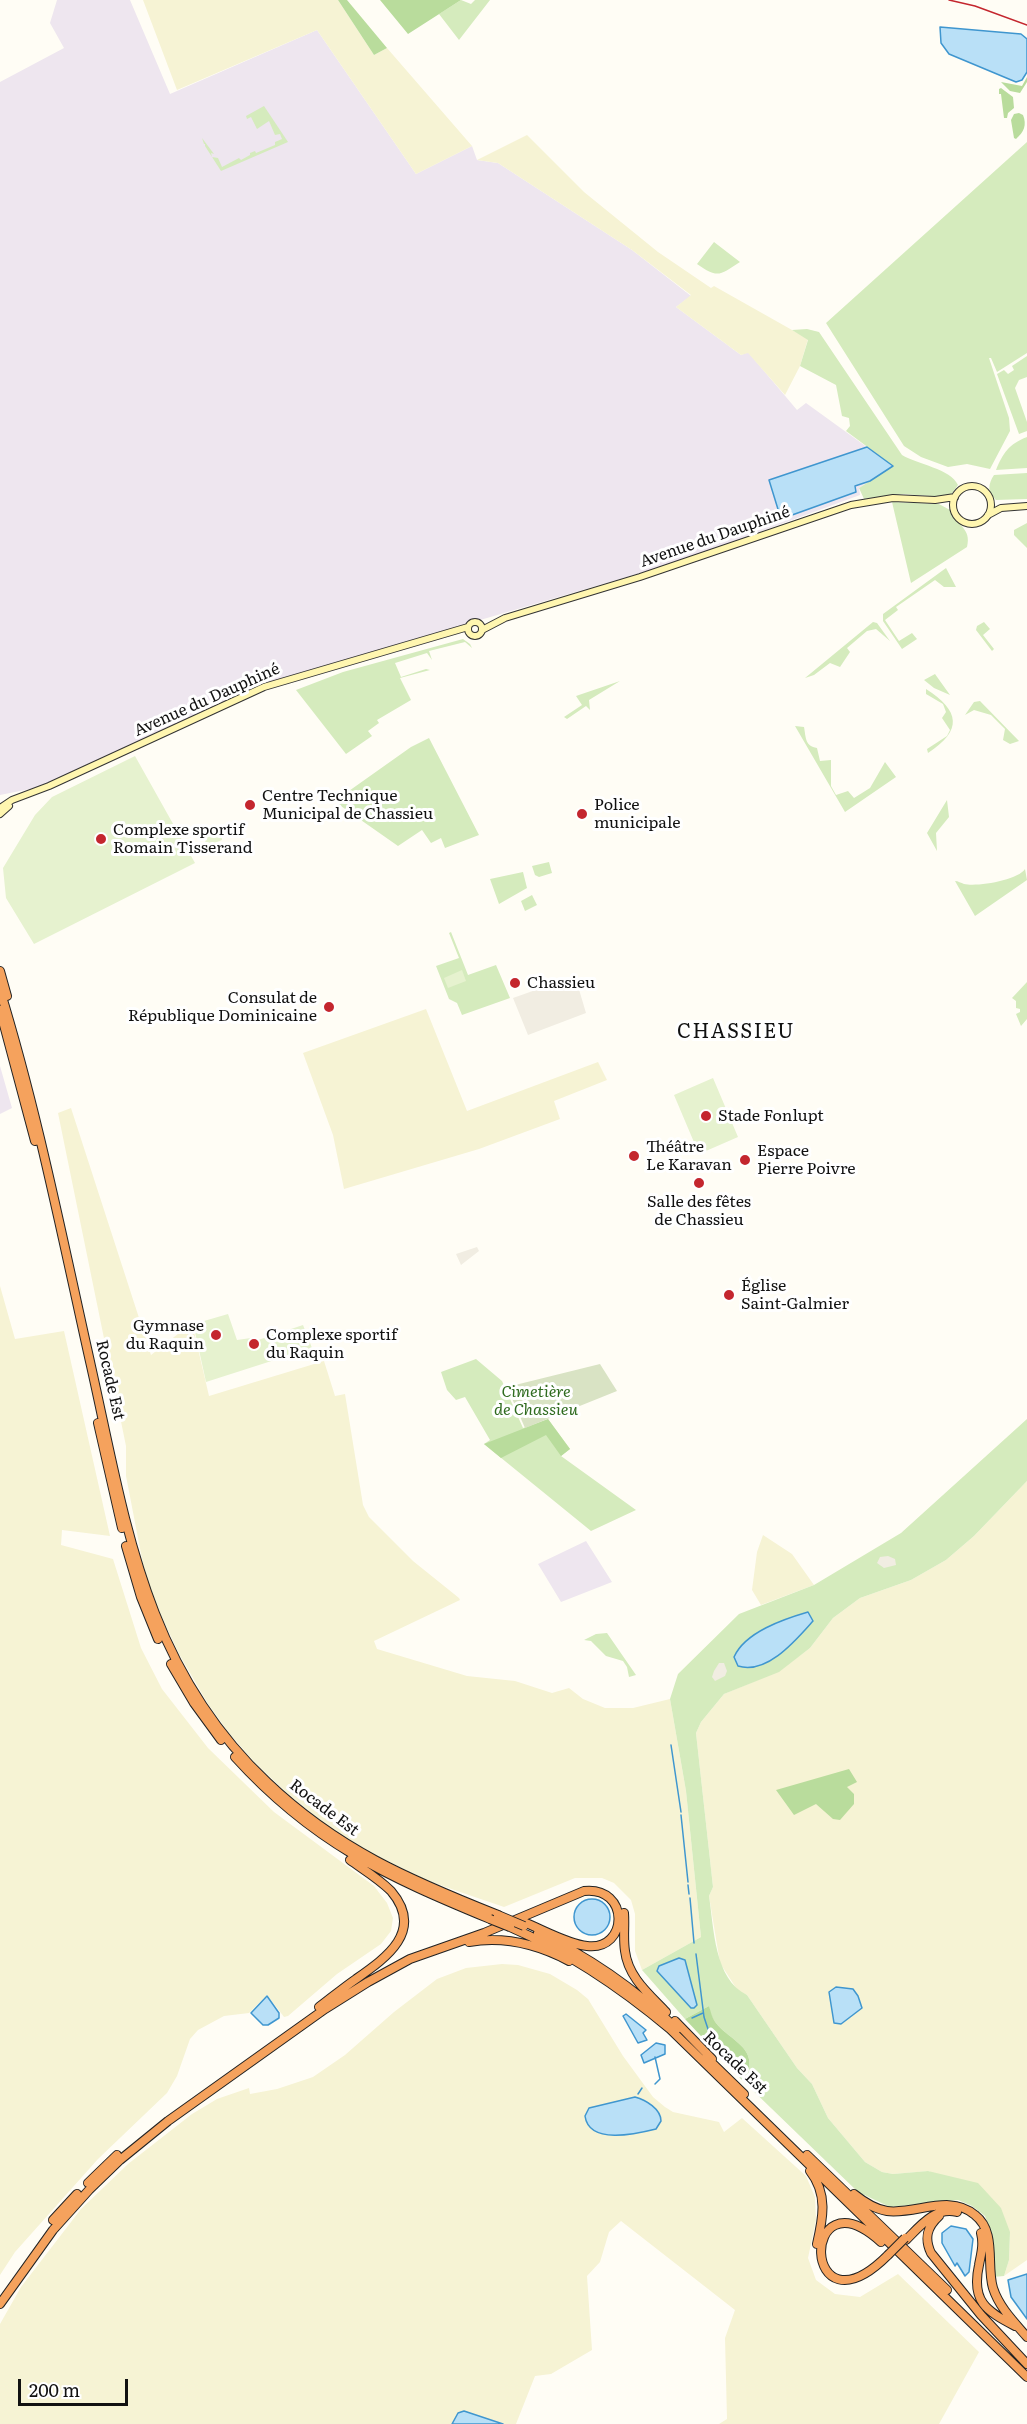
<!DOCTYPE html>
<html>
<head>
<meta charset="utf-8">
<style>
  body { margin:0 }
  #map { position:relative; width:1027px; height:2424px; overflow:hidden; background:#fffdf5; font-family:Literata,serif }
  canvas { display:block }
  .scale { position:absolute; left:18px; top:2379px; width:110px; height:27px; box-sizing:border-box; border:3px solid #111; border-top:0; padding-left:8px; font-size:18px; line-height:21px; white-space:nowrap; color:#111; -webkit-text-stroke:4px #fff; paint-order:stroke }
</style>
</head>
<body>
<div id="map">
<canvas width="1027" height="2424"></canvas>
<div class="scale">200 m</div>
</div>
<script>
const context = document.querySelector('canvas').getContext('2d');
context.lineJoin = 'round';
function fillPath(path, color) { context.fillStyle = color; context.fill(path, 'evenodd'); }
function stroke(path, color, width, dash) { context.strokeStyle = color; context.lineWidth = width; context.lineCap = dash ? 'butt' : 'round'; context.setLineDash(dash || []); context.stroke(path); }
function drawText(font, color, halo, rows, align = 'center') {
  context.font = font + ' Literata,serif'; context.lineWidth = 6; context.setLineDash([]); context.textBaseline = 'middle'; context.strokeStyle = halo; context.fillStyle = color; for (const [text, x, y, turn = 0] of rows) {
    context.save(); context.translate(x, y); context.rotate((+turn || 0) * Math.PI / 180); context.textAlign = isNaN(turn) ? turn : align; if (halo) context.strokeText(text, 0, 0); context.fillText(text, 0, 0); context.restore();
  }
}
const industrial = new Path2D(`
  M 57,0 L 130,0 L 170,94 L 317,30 L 416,174 L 472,146 L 477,160 L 498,163 L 632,250 L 691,296 L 676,307 L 741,355 L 748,352 L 797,410 L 806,403 L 893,466 L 859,488 L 860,495 L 678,562 L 279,679 L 235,696 L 59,779 L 35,788 L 0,795 L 0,82 L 64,48 L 50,23 Z
  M 0,1066 L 12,1108 L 0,1114 Z
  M 586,1541 L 612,1582 L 561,1602 L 538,1564 Z`);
const farmland = new Path2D(`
  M 143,0 L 338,0 L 374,55 L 387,48 L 472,146 L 416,174 L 317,30 L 177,90 Z
  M 527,135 L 584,192 L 658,252 L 711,288 L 714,286 L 808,339 L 800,366 L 785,395 L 748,353 L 741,355 L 676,307 L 691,295 L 632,250 L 498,163 L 477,160 Z
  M 426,1009 L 467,1111 L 598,1062 L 607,1080 L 554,1101 L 560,1119 L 479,1149 L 344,1189 L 333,1135 L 303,1053 Z
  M 71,1108 L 151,1355 L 192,1323 L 209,1396 L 324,1361 L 335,1396 L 345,1394 L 363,1505 L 369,1517 L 413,1561 L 459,1598 L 460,1600 L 374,1641 L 377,1649 L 467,1676 L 515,1681 L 552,1693 L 569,1688 L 583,1699 L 605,1708 L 633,1708 L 670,1699 L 686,1791 L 701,1937 L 642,1970 L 635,1951 L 635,1914 L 631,1900 L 614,1883 L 602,1878 L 575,1878 L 504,1907 L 431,1882 L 370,1853 L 325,1824 L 291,1797 L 255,1763 L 229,1733 L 208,1704 L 179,1654 L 153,1598 L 144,1569 L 126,1476 L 126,1446 L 58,1113 Z
  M 0,1286 L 15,1339 L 64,1331 L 110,1536 L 62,1530 L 61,1545 L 113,1559 L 141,1648 L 162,1689 L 208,1748 L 274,1812 L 374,1886 L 387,1903 L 393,1918 L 391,1931 L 381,1944 L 337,1974 L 288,2016 L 284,2017 L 281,2013 L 267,1995 L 249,2013 L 224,2016 L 198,2030 L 190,2039 L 177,2076 L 167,2093 L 98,2159 L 15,2252 L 0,2275 Z
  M 1027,1481 L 1027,2260 L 1004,2276 L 1009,2260 L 1010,2232 L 929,2171 L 893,2174 L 882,2172 L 865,2162 L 828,2118 L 812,2084 L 797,2068 L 747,1995 L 738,1991 L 720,1963 L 709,1896 L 713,1887 L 696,1733 L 701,1722 L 724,1694 L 779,1671 L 810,1648 L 833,1618 L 860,1598 L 911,1580 L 946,1560 L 974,1536 Z
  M 763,1535 L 792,1554 L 814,1585 L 761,1605 L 752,1590 L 757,1552 Z
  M 502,1964 L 518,1965 L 550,1974 L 577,1990 L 588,1999 L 623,2056 L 653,2097 L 665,2107 L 673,2112 L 719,2122 L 724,2132 L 742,2118 L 806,2176 L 815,2197 L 816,2220 L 808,2258 L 816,2280 L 835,2294 L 860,2297 L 898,2274 L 979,2352 L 939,2424 L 719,2424 L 727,2419 L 725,2338 L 735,2310 L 621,2221 L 609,2232 L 600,2262 L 587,2276 L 592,2350 L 551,2374 L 535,2376 L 516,2424 L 0,2424 L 0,2324 L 21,2287 L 81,2209 L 128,2164 L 192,2114 L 217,2099 L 249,2088 L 250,2094 L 277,2089 L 313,2077 L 345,2055 L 394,2012 L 437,1979 L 466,1968 Z`);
const green = new Path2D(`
  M 461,0 L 471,4 L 475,0 L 490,0 L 459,40 L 439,14 Z
  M 264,106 L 288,142 L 221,171 L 205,146 L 205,144 L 204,144 L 202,138 L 214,154 L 211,153 L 212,157 L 218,158 L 222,167 L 239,158 L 241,160 L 250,155 L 250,153 L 255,151 L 256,153 L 275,145 L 275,142 L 282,139 L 280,134 L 275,135 L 269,121 L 257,129 L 251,117 L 247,119 L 246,116 Z
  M 1027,142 L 1027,353 L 997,372 L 991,358 L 989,358 L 1009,418 L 1010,431 L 990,469 L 967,464 L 948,467 L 921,457 L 904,446 L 826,323 Z
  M 714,242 L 740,262 C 720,275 718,279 697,264 Z
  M 807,329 L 819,332 L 902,455 C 917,464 951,469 958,485 L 951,495 L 945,497 L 903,494 L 864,499 L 859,488 L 893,466 L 846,431 L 850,426 L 849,418 L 842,416 L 836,385 L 800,366 L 808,340 L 792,330 Z
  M 1027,356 L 1027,377 L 1019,380 L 1015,388 L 1027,422 L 1027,431 L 1019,434 L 997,374 L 1004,370 L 1008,374 L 1014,370 L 1012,366 Z
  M 1027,437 L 1027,468 L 996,470 C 1003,453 1009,444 1027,437 Z
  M 1027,473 L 1027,499 L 996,500 C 987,493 988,484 994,475 Z
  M 892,502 L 939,504 L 950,510 C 956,525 972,528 967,547 L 911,583 Z
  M 1027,523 L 1027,548 L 1014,535 L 1014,530 Z
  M 946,568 L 956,587 L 944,587 L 935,580 L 896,607 L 898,610 L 885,620 L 899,641 L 912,633 L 917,639 L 902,649 L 883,621 L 883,614 Z
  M 873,622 L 877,623 L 890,641 L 876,629 L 867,631 L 847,648 L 850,652 L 840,667 L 830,663 L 814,675 L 805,678 Z
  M 984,622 L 990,629 L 983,635 L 994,649 L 992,651 L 976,630 L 977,626 Z
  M 463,639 L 470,644 L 472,648 L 465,642 L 429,651 L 432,660 L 427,653 L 395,663 L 401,677 L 426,669 L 430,670 L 400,678 L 411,700 L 377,720 L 379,723 L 368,731 L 372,736 L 346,754 L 296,690 L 343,672 Z
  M 935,674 L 950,695 L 934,688 L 924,680 Z
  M 620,681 L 589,700 L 590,710 L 586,706 L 567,719 L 564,717 L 582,705 L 576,696 Z
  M 926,689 C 960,711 963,730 928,753 L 927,749 L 947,736 L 950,730 L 942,718 L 946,712 L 943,704 L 926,694 Z
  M 980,701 L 1019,741 L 1010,744 L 1003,740 L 1005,729 L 991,715 L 974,710 L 965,715 L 974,702 Z
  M 795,726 L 804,727 C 806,738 805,746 817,748 L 820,761 L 831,760 L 831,786 L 836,795 L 848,791 L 854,798 L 870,788 L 885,762 L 896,777 L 845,812 Z
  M 429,738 L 479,835 L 445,848 L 441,838 L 431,843 L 422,830 L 398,846 L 338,804 L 339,798 L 411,747 Z
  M 947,800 L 949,817 L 936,833 L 937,851 L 927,833 Z
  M 549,862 L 552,873 L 539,877 L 535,875 L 532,866 Z
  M 1025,869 L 1027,880 L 975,916 L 955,881 C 958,881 961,883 964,884 C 978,887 1018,880 1025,869 Z
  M 523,872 L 527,888 L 499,904 L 490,879 Z
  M 532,895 L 537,905 L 525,911 L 521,901 Z
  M 451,932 L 468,975 L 496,965 L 510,998 L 462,1015 L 457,1003 L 449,999 L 436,966 L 459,958 L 449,933 Z
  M 1027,982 L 1027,1019 L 1021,1026 L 1016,1014 L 1020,1012 L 1020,1009 L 1016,1008 L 1016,1001 L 1012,998 Z
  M 476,1359 L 502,1381 L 523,1428 L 548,1419 L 570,1449 L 561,1456 L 636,1510 L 591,1531 L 484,1444 L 490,1440 L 465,1397 L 456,1400 L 447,1390 L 441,1372 Z
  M 1027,1419 L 1027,1481 L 974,1536 L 946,1560 L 911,1580 L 860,1598 L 833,1618 L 810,1648 L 779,1672 L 724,1694 L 701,1722 L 696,1733 L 713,1887 L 709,1896 C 714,1928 714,1979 747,1995 L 797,2068 L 812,2084 L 828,2118 L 865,2162 L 882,2172 L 893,2174 L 928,2171 L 978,2183 L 1001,2208 L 1010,2232 L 1009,2260 L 1004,2276 L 993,2277 L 993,2236 L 985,2216 L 972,2206 L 958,2200 L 890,2207 L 858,2192 L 742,2080 C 744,2076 748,2071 749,2067 C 753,2046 726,2037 716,2023 C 712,2018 710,2013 709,2006 L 685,2019 L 642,1970 L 701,1937 L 686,1791 L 670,1699 L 678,1674 L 739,1614 L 814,1585 L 901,1533 Z
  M 607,1633 L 636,1675 L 629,1677 L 627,1667 L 623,1661 L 606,1656 L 591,1641 L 584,1640 L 596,1634 Z`);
const forest = new Path2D(`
  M 338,0 L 347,0 L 387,48 L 374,55 Z
  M 380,0 L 461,0 L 408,34 Z
  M 1027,77 L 1027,82 L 1020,93 L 1010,91 L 1001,82 L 1022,86 Z
  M 1001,88 L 1013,97 L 1014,108 L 1008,113 L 1007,118 L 1004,118 L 1001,94 L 999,94 L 999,89 Z
  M 1019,113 L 1023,115 C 1027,125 1024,132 1016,139 L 1014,138 L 1011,120 L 1014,114 Z
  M 548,1419 L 570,1449 L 561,1456 L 546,1435 L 501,1458 L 484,1444 Z
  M 849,1769 L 857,1782 L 847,1787 L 854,1794 L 854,1804 L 840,1820 L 833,1819 L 816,1804 L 794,1815 L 776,1790 Z
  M 709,2006 C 711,2012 712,2018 716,2023 C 726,2037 753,2046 749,2067 C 748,2071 744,2076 742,2080 L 685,2019 Z`);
const cemetery = new Path2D(`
  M 600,1364 L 617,1391 L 525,1428 L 507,1387 Z`);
const pitch = new Path2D(`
  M 135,756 L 195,863 L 34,944 L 6,898 L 3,868 L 35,815 L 52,797 Z
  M 220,826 L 222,840 L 207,846 L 202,832 Z
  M 462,970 L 466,981 L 448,988 L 444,978 Z
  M 713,1078 L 738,1137 L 699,1154 L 674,1095 Z
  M 228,1314 L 237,1340 L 251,1338 L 258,1340 L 303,1325 L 312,1348 L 206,1382 L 195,1332 L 206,1328 L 204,1321 Z`);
const plaza = new Path2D(`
  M 575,976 L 586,1013 L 528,1035 L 513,998 Z
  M 477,1247 L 479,1251 L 461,1265 L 456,1254 Z
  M 888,1556 L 895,1559 L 896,1565 L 884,1568 L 877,1563 L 880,1557 Z
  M 724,1663 L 727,1671 L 725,1676 L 715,1681 L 712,1677 L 714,1671 L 719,1663 Z`);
const water = new Path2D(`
  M 940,27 L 1021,34 L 1027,39 L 1027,72 L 1022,80 L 1016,82 L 949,54 L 941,43 Z
  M 867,447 L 893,466 L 870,481 L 855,486 L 856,492 L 781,519 L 769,480 Z
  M 808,1612 L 813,1621 C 796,1640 767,1675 738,1666 L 734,1657 C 745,1632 784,1619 808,1612 Z
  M574 1917a18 18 0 1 1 36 0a18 18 0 1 1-36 0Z
  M 679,1958 L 685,1960 L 697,2005 L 694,2008 L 691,2008 L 657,1971 L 659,1966 Z
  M 836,1987 L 853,1989 L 858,1996 L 862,2008 L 841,2024 L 834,2023 L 829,1992 Z
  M 267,1996 L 279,2013 L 279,2018 L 268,2025 L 263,2025 L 251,2013 Z
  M 626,2014 L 646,2030 L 643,2033 L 647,2040 L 638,2043 L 623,2016 Z
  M 656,2043 L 665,2045 L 665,2054 L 644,2063 L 641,2055 Z
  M 635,2097 C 646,2100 661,2109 661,2121 L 656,2129 C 636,2134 589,2145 585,2116 L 589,2108 Z
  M 951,2226 L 966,2229 L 973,2239 L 969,2272 L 965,2276 L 957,2263 L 955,2266 L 942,2243 L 942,2233 Z
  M 1027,2274 L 1027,2319 L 1011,2297 L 1008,2280 Z
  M 464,2411 L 503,2424 L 452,2424 L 458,2413 Z`);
const stream = new Path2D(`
  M 671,1745 L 681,1812
  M 681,1815 L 688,1882
  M 688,1885 L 689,1894
  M 690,1898 L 694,1943
  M 696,1954 L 704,2017 L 710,2035
  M 692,2018 L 703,2013
  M 655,2084 L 660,2079 L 655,2057
  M 638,2094 L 642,2088`);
const secondary = new Path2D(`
  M953 505a19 19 0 1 1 38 0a19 19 0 1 1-38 0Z
  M 988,515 L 1001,508 L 1027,506
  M468 629a7 7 0 1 1 14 0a7 7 0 1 1-14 0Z
  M 482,630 L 505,618 L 640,577 L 851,505 L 893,498 L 935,500 L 955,497
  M 0,808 L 12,800 L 49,786 L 264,687 L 468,627
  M 0,814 L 9,806`);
const highway = new Path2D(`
  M 0,971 L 7,996
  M 0,990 C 38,1114 63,1241 91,1366 C 126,1522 144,1666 267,1782 C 337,1849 410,1880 498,1915
  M 0,1010 L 35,1141
  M 98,1423 L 122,1528
  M 126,1546 L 141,1597 L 158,1639
  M 171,1664 L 194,1703 L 221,1740
  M 235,1757 C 313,1843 386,1876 490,1919
  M 624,1913 C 625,1926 623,1938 625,1951 C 628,1977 649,1994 666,2012
  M 510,1927 C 570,1953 620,1987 670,2029 L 1027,2377
  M 538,1933 C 590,1957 636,1990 677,2029
  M 469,1942 C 504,1936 537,1944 569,1961
  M 319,2007 C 331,1998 343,1988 356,1979 C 386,1958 425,1931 391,1891 C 379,1879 364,1870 350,1860
  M 675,2021 L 712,2059
  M 706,2057 L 744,2094
  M 807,2155 L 947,2290
  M 810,2171 C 828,2194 823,2218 817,2244
  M 88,2183 L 117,2155
  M 854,2194 C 864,2202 874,2209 887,2211 C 916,2215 949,2193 975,2215 C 997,2232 986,2265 993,2288 C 999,2307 1014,2322 1027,2337
  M 939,2216 C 927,2227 924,2238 931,2253 L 981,2315 L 1027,2364
  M 53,2220 L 77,2194
  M 981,2233 C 984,2245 981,2254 979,2265 C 971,2301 986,2311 1015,2326
  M 906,2240 C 920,2226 936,2206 957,2212
  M 881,2242 C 799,2168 801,2342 888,2255
  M 0,2304 L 53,2230 L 89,2190 L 120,2160 L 168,2121 L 325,2009 L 368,1982 L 410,1959 L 484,1933 L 584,1891 C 630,1886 629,1951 587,1946 C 567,1944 540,1928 521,1921`);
const tram = new Path2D(`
  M 949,0 L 975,6 L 1027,25`);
const highwayBridge = new Path2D(`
  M 498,1915 L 524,1926
  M 490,1919 L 510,1927
  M 888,2255 L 905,2238`);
const markers = [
  [250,805,6,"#c4262e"],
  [582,814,6,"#c4262e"],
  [101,839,6,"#c4262e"],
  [515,983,6,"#c4262e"],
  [329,1007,6,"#c4262e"],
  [706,1116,6,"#c4262e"],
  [634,1156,6,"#c4262e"],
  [745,1160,6,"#c4262e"],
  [699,1183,6,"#c4262e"],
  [729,1295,6,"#c4262e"],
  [216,1335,6,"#c4262e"],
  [254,1344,6,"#c4262e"]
];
const streetNames = [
  ["Avenue du Dauphiné",715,537,-19],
  ["Avenue du Dauphiné",207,700,-24],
  ["Rocade Est",110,1380,77],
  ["Rocade Est",324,1808,37],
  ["Rocade Est",735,2063,44]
];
const poiNames = [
  ["Centre Technique",262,796],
  ["Municipal de Chassieu",262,814],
  ["Police",594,805],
  ["municipale",594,823],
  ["Complexe sportif",113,830],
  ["Romain Tisserand",113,848],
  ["Chassieu",527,983],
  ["Consulat de",317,998,"right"],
  ["République Dominicaine",317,1016,"right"],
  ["Stade Fonlupt",718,1116],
  ["Théâtre",646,1147],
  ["Le Karavan",646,1165],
  ["Espace",757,1151],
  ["Pierre Poivre",757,1169],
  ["Salle des fêtes",699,1202,"center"],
  ["de Chassieu",699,1220,"center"],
  ["Église",741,1286],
  ["Saint-Galmier",741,1304],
  ["Gymnase",204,1326,"right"],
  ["du Raquin",204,1344,"right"],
  ["Complexe sportif",266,1335],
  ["du Raquin",266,1353]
];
const parkNames = [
  ["Cimetière",536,1392],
  ["de Chassieu",536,1410]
];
const quarterNames = [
  ["CHASSIEU",736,1032]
];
fillPath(industrial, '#eee6ef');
fillPath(farmland, '#f6f3d4');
fillPath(green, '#d5ebbd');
fillPath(forest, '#b9dc9c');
fillPath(cemetery, '#d9e3c4');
fillPath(pitch, '#e6f2cf');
fillPath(plaza, '#f1ede2');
fillPath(water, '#b9e0f7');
stroke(water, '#3f96cf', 1.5);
stroke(stream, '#3f96cf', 1.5);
stroke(secondary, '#333', 8);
stroke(highway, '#222', 10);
stroke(secondary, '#fff6b0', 6);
stroke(highway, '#f5a25d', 8);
stroke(tram, '#c4262e', 1.5);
stroke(highwayBridge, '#222', 10, []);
stroke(highwayBridge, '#f5a25d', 8);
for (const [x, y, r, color] of markers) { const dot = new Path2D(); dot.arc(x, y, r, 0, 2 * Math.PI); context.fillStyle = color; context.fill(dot); stroke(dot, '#fff', 2); }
drawText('16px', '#111', '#fff', streetNames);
drawText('16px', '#111', '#fff', poiNames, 'left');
drawText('italic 16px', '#2f6b1f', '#fff', parkNames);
context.letterSpacing = '1.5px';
drawText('20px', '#111', '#fff', quarterNames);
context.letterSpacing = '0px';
</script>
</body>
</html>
